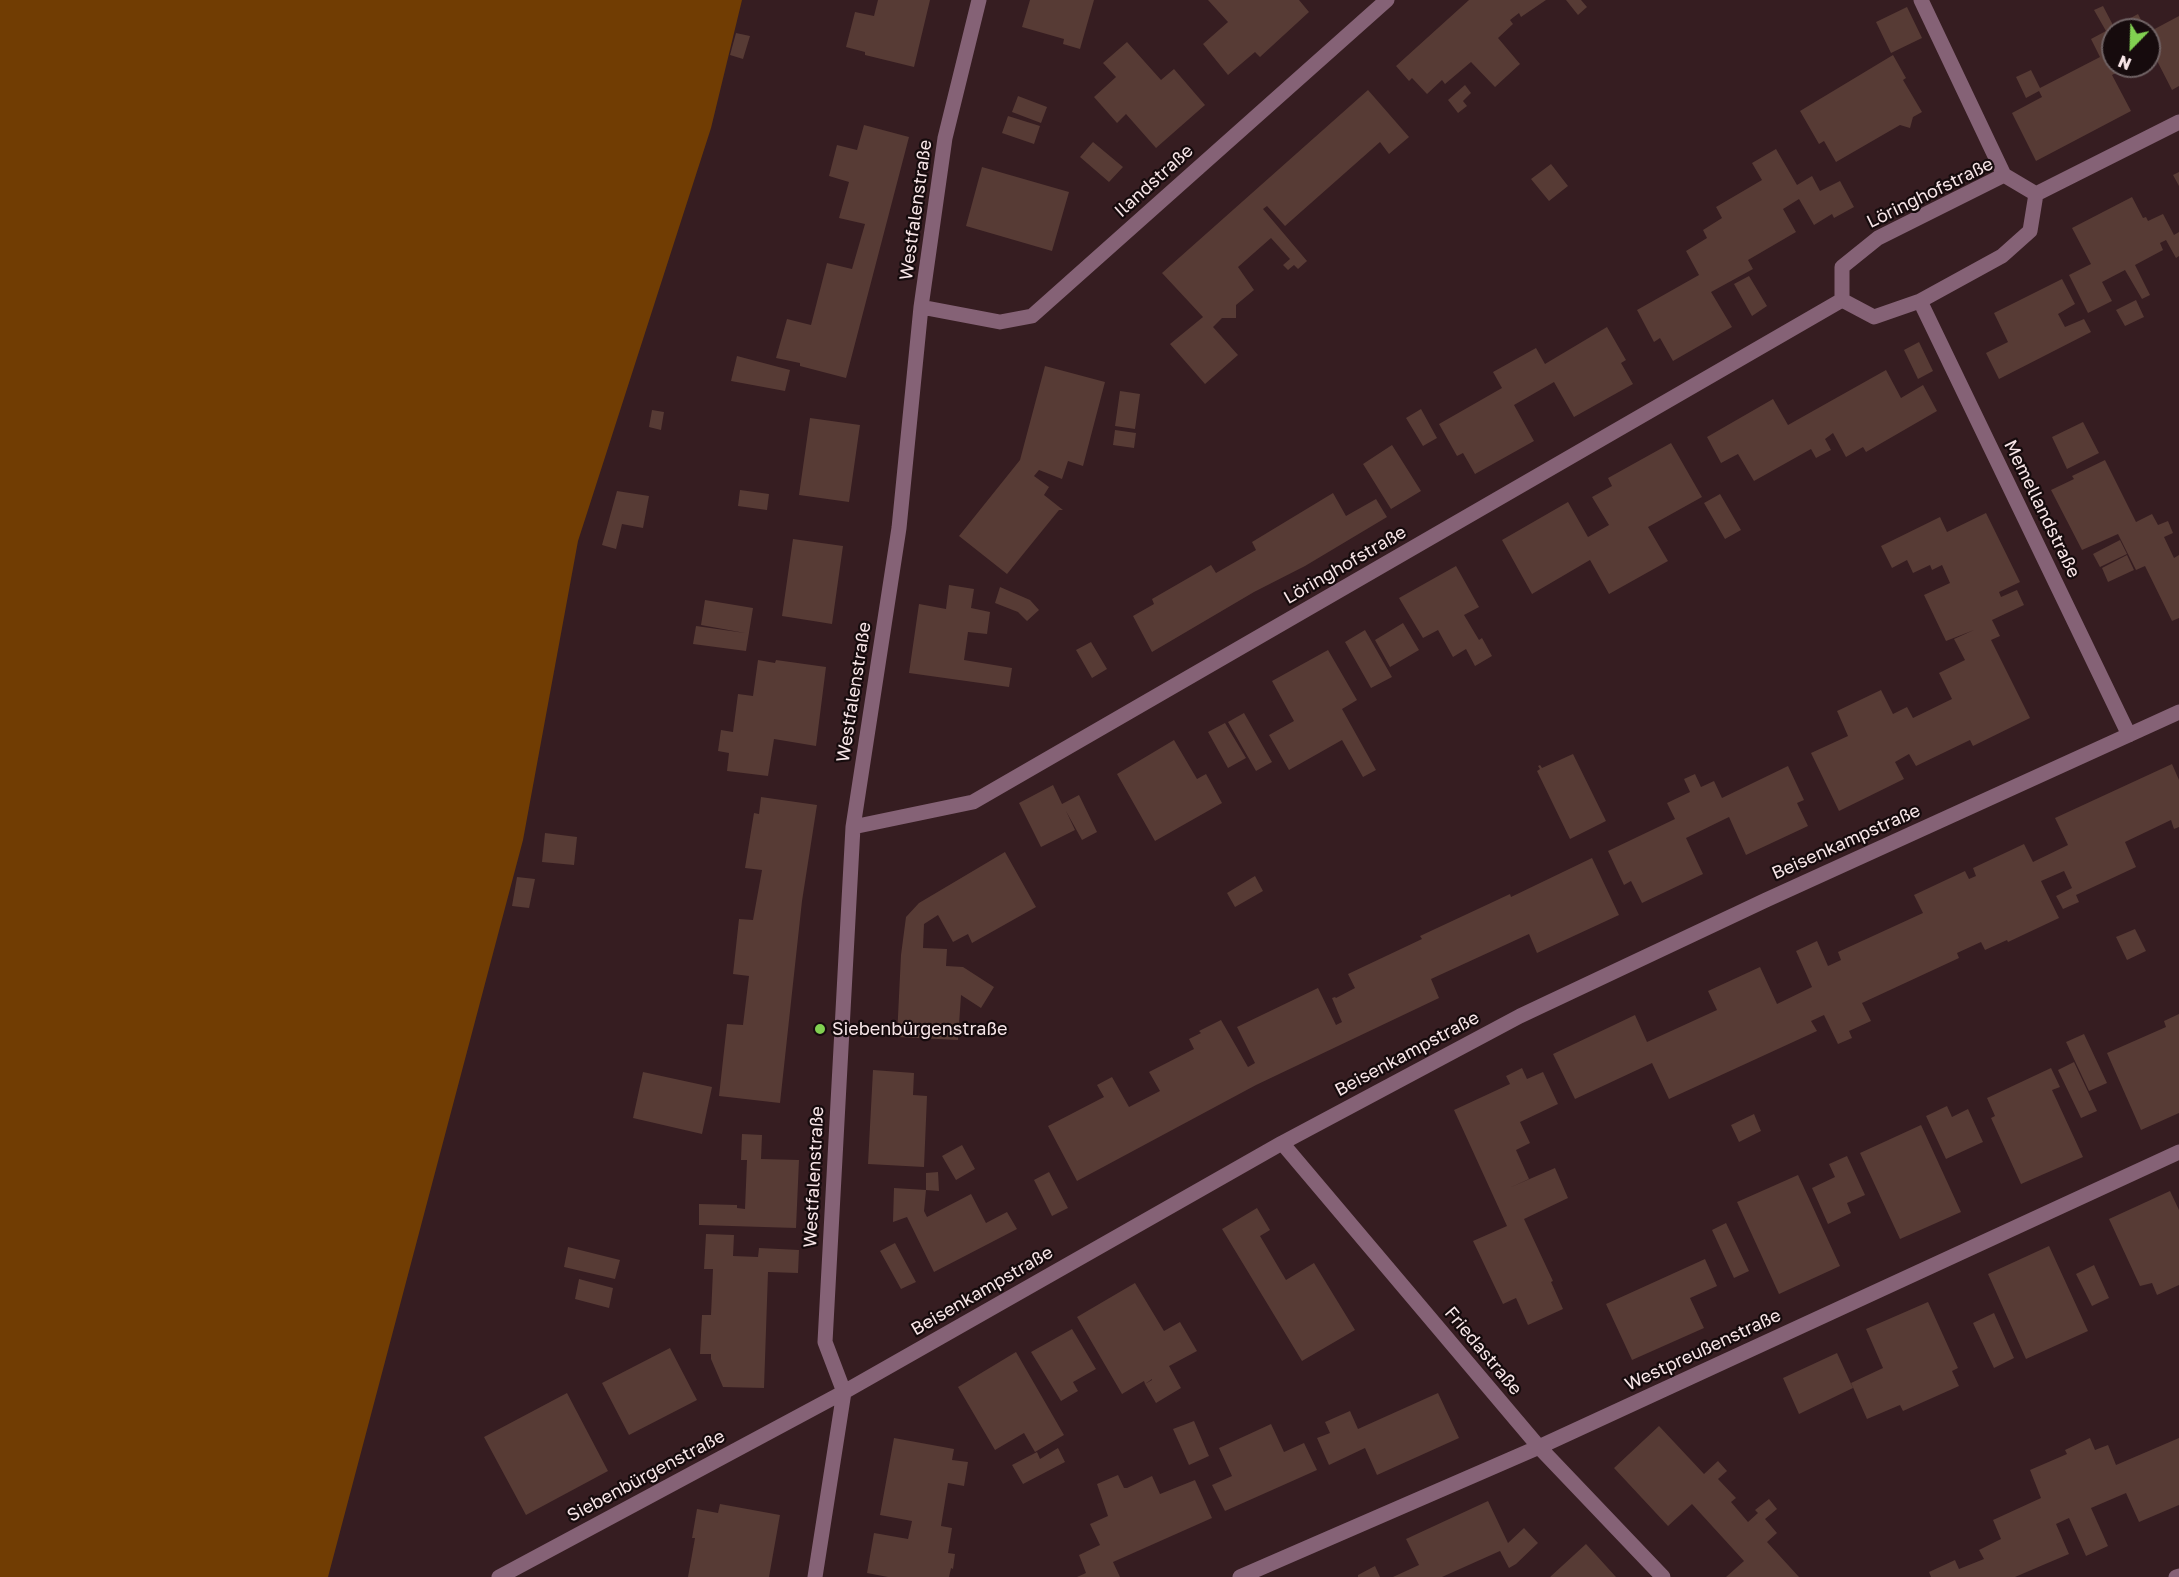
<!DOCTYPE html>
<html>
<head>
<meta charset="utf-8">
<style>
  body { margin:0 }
  #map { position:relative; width:2179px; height:1577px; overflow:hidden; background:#361d21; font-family:"Golos Text",sans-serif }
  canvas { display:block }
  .north { position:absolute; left:2101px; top:18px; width:60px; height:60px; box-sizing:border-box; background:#160b0d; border:2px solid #706365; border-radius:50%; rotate:203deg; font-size:16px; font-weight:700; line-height:24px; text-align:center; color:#f8e6e8 }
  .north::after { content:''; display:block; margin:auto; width:21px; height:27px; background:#81d051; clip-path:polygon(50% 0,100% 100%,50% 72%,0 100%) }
</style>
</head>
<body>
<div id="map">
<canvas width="2179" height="1577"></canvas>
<div class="north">N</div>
</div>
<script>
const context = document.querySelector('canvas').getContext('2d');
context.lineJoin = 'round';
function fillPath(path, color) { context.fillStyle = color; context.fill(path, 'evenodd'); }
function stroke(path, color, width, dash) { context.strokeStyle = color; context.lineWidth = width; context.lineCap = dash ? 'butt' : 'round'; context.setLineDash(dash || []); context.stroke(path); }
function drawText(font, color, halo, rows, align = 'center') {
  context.font = font + ' "Golos Text",sans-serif'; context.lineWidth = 4.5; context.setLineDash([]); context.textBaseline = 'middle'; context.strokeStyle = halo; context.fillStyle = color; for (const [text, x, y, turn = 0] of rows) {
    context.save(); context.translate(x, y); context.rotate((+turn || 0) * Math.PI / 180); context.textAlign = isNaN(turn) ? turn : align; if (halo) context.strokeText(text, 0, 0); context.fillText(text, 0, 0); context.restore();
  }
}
const forest = new Path2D(`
  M 0,0 L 742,0 L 711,128 L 578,541 L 523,840 L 328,1577 L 0,1577 Z`);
const building = new Path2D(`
  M 878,0 L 930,0 L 914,67 L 865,55 L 865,52 L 846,47 L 855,12 L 874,16 Z
  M 1030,0 L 1094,0 L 1080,49 L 1063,44 L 1064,39 L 1022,27 Z
  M 1208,0 L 1299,0 L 1309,12 L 1260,57 L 1255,52 L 1228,75 L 1203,44 L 1228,22 Z
  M 1469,0 L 1546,0 L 1521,17 L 1519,13 L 1510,20 L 1513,24 L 1498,38 L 1520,64 L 1495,87 L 1471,62 L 1445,84 L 1442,80 L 1427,94 L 1412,78 L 1409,81 L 1396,66 Z
  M 1566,0 L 1581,0 L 1587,7 L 1578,15 Z
  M 2103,6 L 2114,27 L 2138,14 L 2146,30 L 2113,30 L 2113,66 L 2148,66 L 2127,78 L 2123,69 L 2112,75 L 2131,111 L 2036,161 L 2012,113 L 2042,97 L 2039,91 L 2026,98 L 2016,77 L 2031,70 L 2040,88 L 2100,57 L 2091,39 L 2106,31 L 2094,10 Z
  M 1907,7 L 1922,38 L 1891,53 L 1876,22 Z
  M 2179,16 L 2179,86 L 2172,90 L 2153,53 L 2149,56 L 2149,32 Z
  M 736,33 L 750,36 L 743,59 L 730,55 Z
  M 1127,42 L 1161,80 L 1174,69 L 1205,105 L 1156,148 L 1126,114 L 1117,123 L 1094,97 L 1116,77 L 1103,63 Z
  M 1893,55 L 1906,78 L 1903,80 L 1922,112 L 1913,117 L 1910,128 L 1900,125 L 1836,162 L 1824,141 L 1819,144 L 1800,111 Z
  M 1465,85 L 1471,93 L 1463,101 L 1467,106 L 1458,113 L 1448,100 Z
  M 1368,90 L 1409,137 L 1389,154 L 1380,142 L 1285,226 L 1267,206 L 1263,209 L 1307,261 L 1298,269 L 1294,265 L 1288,270 L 1283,265 L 1290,259 L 1271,238 L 1238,267 L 1254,290 L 1236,305 L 1236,318 L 1222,318 L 1213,327 L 1238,355 L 1205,384 L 1170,344 L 1203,317 L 1162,273 Z
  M 1018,96 L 1047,107 L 1041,123 L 1012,112 Z
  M 1008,116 L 1040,126 L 1034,144 L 1002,133 Z
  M 864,125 L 909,137 L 846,378 L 800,366 L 800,363 L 776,358 L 787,319 L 811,325 L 827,263 L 852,269 L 865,224 L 839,218 L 849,182 L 829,176 L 837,145 L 857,150 Z
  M 1093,142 L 1123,167 L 1109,182 L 1080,157 Z
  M 1776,149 L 1797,185 L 1812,176 L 1820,191 L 1840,181 L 1854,207 L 1834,218 L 1832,214 L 1814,225 L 1799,199 L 1783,209 L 1796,232 L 1748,260 L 1753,269 L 1711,292 L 1732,327 L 1673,361 L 1660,338 L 1654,342 L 1637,310 L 1699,275 L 1686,251 L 1707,238 L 1703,230 L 1722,218 L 1716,207 L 1762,180 L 1752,163 Z
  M 1551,164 L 1568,186 L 1549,201 L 1531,179 Z
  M 982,167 L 1069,192 L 1052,251 L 966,226 Z
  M 2179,172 L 2179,186 L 2173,175 Z
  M 2132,197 L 2143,218 L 2146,217 L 2148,221 L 2163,214 L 2174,235 L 2179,232 L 2179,256 L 2176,258 L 2166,240 L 2160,243 L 2163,250 L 2135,265 L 2150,295 L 2142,299 L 2125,270 L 2102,282 L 2112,301 L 2088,313 L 2069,275 L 2091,264 L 2072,228 Z
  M 1749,276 L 1767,306 L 1752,316 L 1734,284 Z
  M 2062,279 L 2075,304 L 2058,314 L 2065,327 L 2084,319 L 2091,332 L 1999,379 L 1986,353 L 2008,342 L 1994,313 Z
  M 2136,300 L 2144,317 L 2125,326 L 2116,310 Z
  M 1607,327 L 1626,360 L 1621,363 L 1633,384 L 1574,417 L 1554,382 L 1514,405 L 1534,441 L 1475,474 L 1463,453 L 1457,456 L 1439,424 L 1502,388 L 1493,372 L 1536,348 L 1545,364 Z
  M 1919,342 L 1933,371 L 1918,379 L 1904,350 Z
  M 737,356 L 790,370 L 785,391 L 731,381 Z
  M 1045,366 L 1105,382 L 1083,466 L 1068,461 L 1062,479 L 1039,470 L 1034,476 L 1049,487 L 1044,495 L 1063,510 L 1059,510 L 1007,574 L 959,536 L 1020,460 Z
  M 1886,370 L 1901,398 L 1923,385 L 1937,411 L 1866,452 L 1863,447 L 1846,457 L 1833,433 L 1825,439 L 1831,450 L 1816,458 L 1811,449 L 1754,481 L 1738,454 L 1721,463 L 1707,437 L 1773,399 L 1788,425 Z
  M 1120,391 L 1140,394 L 1135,429 L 1115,426 Z
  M 1421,409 L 1437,438 L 1423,446 L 1406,418 Z
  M 652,410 L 664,412 L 661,430 L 649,427 Z
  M 810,418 L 860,425 L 849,502 L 799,495 Z
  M 2083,422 L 2099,453 L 2067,469 L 2052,437 Z
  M 1115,430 L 1136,433 L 1134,448 L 1113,445 Z
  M 1671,443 L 1702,497 L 1648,527 L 1668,561 L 1609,594 L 1590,560 L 1532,594 L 1502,540 L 1568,502 L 1588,537 L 1609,525 L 1592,497 L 1612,486 L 1608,478 Z
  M 1392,445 L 1421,491 L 1391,509 L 1363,464 Z
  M 2105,460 L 2136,522 L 2152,514 L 2158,525 L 2168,521 L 2173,533 L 2164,537 L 2174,558 L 2179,555 L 2179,618 L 2172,621 L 2145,566 L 2136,570 L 2118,534 L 2082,550 L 2051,490 L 2074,479 L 2072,476 Z
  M 740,490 L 769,494 L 767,510 L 738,506 Z
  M 617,491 L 649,496 L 643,528 L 622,524 L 616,549 L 602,545 Z
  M 1333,493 L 1346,516 L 1376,499 L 1387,517 L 1305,566 L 1254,592 L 1152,652 L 1133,616 L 1154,604 L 1152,599 L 1211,565 L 1216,573 L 1256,550 L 1252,542 Z
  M 1720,494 L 1741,530 L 1725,539 L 1704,503 Z
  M 1986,513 L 2020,582 L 1999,592 L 2001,597 L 2017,590 L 2024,605 L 1992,620 L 2000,636 L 1991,640 L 2030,718 L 1973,746 L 1970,740 L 1916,766 L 1909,754 L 1895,762 L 1904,779 L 1839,811 L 1811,753 L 1848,736 L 1837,711 L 1881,690 L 1893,714 L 1907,707 L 1913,718 L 1952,699 L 1939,673 L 1965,660 L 1954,639 L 1974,630 L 1946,641 L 1924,595 L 1950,583 L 1942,565 L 1932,570 L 1930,565 L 1913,573 L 1907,560 L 1892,568 L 1881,546 L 1940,517 L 1947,532 Z
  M 793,539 L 843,546 L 832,624 L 782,616 Z
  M 2120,540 L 2127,554 L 2100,567 L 2093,554 Z
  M 2127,555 L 2134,570 L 2108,582 L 2102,568 Z
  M 1456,566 L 1479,607 L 1464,615 L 1479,640 L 1482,638 L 1492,656 L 1475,666 L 1466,649 L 1453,657 L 1438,630 L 1423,638 L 1399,598 Z
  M 949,585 L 974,589 L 971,608 L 990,612 L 987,634 L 968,632 L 964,660 L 1012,668 L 1009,687 L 909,673 L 919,604 L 946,609 Z
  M 1000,587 L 1030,600 L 1039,610 L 1027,621 L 1018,612 L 995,603 Z
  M 705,600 L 753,608 L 746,651 L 693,644 L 696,626 L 745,633 L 701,625 Z
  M 1403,623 L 1419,650 L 1390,667 L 1375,640 Z
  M 1365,630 L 1392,677 L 1371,688 L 1345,642 Z
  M 1091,642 L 1107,669 L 1092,678 L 1076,650 Z
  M 1328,650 L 1357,700 L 1342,709 L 1376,770 L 1363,777 L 1342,740 L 1289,770 L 1269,735 L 1294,721 L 1272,681 Z
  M 758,660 L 775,663 L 776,660 L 826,667 L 816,746 L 774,739 L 768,776 L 727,771 L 729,753 L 718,751 L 721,730 L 733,732 L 738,694 L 753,696 Z
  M 1244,713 L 1272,762 L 1256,771 L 1228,722 Z
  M 1225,723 L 1246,758 L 1228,768 L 1208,732 Z
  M 1174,740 L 1197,779 L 1206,774 L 1222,803 L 1155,841 L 1117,774 Z
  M 1573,754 L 1606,821 L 1570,839 L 1537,771 L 1540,769 L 1538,766 L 1540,765 L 1542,768 Z
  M 2172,764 L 2179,780 L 2179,827 L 2174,829 L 2171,820 L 2125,842 L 2136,867 L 2076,895 L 2079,902 L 2063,909 L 2056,896 L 2072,888 L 2064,871 L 2041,881 L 2059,918 L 2008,942 L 2007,940 L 1985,950 L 1981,942 L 1957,953 L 1959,958 L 1862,1003 L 1871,1021 L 1849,1031 L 1852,1038 L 1838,1044 L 1824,1015 L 1811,1021 L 1817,1031 L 1669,1099 L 1652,1063 L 1575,1099 L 1553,1054 L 1635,1015 L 1647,1042 L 1717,1010 L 1708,991 L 1760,967 L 1777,1004 L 1812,987 L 1796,951 L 1817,941 L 1828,966 L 1841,960 L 1838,952 L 1923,913 L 1914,895 L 1965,871 L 1969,879 L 1976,876 L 1973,868 L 2024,844 L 2033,862 L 2068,845 L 2055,818 Z
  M 1788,766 L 1804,800 L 1797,803 L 1808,826 L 1746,855 L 1729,817 L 1686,838 L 1703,874 L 1642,903 L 1631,881 L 1624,885 L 1608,851 L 1675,819 L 1667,803 L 1690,792 L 1684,779 L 1695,774 L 1701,787 L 1714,781 L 1722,798 Z
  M 1053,785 L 1062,804 L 1079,795 L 1097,832 L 1082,840 L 1066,811 L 1075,830 L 1041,847 L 1019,803 Z
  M 761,797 L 817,805 L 802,901 L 780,1103 L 719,1096 L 727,1024 L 743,1025 L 749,976 L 733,974 L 739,919 L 753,920 L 762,870 L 745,868 L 754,813 L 759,814 Z
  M 545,833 L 577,837 L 574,865 L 542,862 Z
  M 1005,852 L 1036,907 L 972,943 L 968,934 L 953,942 L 938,915 L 924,924 L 923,948 L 947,949 L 946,966 L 963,967 L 994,987 L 981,1008 L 961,995 L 958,1040 L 897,1037 L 901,955 L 906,917 L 919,903 Z
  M 1592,858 L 1619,915 L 1537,953 L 1529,934 L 1431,979 L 1439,998 L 1256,1085 L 1077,1181 L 1048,1126 L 1104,1097 L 1097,1085 L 1112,1077 L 1129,1107 L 1160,1091 L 1149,1072 L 1194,1049 L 1189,1039 L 1201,1033 L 1199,1031 L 1221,1020 L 1248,1067 L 1255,1063 L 1237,1027 L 1318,988 L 1336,1025 L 1342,1022 L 1332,998 L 1335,997 L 1336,998 L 1355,988 L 1348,974 L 1422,939 L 1420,936 L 1510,894 L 1511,897 Z
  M 1255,876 L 1263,891 L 1235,907 L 1227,893 Z
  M 517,877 L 535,879 L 529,908 L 512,906 Z
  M 2135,929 L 2146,951 L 2127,960 L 2116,937 Z
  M 2179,1014 L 2179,1113 L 2141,1130 L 2107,1053 L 2166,1027 L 2164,1021 Z
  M 2084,1034 L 2107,1083 L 2089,1091 L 2066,1042 Z
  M 2074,1062 L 2097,1111 L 2081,1118 L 2058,1070 Z
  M 1522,1068 L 1527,1079 L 1543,1072 L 1558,1104 L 1520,1122 L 1530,1143 L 1516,1150 L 1529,1179 L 1509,1188 L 1555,1168 L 1568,1198 L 1524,1219 L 1553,1281 L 1551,1282 L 1563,1309 L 1528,1325 L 1516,1298 L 1503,1304 L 1473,1241 L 1507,1226 L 1454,1110 L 1510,1084 L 1506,1076 Z
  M 2051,1068 L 2060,1087 L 2052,1090 L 2083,1157 L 2021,1184 L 1991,1118 L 1995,1116 L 1987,1098 Z
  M 873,1070 L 914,1073 L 913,1095 L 927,1096 L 924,1167 L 868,1164 Z
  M 643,1072 L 712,1087 L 702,1134 L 633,1118 Z
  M 1947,1106 L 1952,1117 L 1968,1109 L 1983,1142 L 1946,1159 L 1926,1116 Z
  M 1754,1114 L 1761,1131 L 1739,1142 L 1731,1125 Z
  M 1921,1125 L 1961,1212 L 1900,1239 L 1860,1153 Z
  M 742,1134 L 762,1135 L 761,1159 L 799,1160 L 796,1228 L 699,1225 L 699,1204 L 737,1205 L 737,1208 L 745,1209 L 747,1160 L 741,1160 Z
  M 962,1145 L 975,1169 L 956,1180 L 942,1156 Z
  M 1847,1156 L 1865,1195 L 1847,1203 L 1851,1213 L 1828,1224 L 1812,1188 L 1835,1177 L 1829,1164 Z
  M 938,1172 L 939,1191 L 926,1190 L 926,1173 Z
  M 1049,1172 L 1068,1208 L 1052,1216 L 1034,1180 Z
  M 1798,1175 L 1840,1266 L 1779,1294 L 1737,1202 Z
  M 894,1188 L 926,1190 L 924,1211 L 927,1217 L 971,1194 L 986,1223 L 1007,1212 L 1017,1229 L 934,1272 L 907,1217 L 893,1222 Z
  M 2170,1191 L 2179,1210 L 2179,1285 L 2157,1295 L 2152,1283 L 2140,1286 L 2109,1219 Z
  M 1257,1208 L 1270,1230 L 1260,1236 L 1286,1280 L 1314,1263 L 1355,1330 L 1302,1361 L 1222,1229 Z
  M 1726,1223 L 1749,1271 L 1734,1278 L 1712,1230 Z
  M 706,1234 L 734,1235 L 733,1256 L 758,1257 L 759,1248 L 799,1250 L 798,1273 L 768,1272 L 764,1388 L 723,1387 L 711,1359 L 711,1354 L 700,1354 L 702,1315 L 711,1315 L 712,1293 L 713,1269 L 704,1269 Z
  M 895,1243 L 916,1282 L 901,1289 L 880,1251 Z
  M 2049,1246 L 2088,1331 L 2026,1359 L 1988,1274 Z
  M 568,1247 L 620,1260 L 615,1279 L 564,1267 Z
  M 1705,1259 L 1717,1286 L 1690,1298 L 1704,1328 L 1632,1360 L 1606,1304 Z
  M 2094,1265 L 2109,1298 L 2092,1306 L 2076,1274 Z
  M 579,1279 L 613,1288 L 609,1308 L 575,1299 Z
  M 1135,1283 L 1164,1331 L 1180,1322 L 1197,1351 L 1169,1366 L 1181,1388 L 1156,1403 L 1145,1384 L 1152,1380 L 1152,1379 L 1145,1384 L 1144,1381 L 1122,1394 L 1077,1317 Z
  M 1928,1302 L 1958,1368 L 1952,1371 L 1959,1386 L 1903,1411 L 1900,1405 L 1867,1419 L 1851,1383 L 1883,1368 L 1866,1329 Z
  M 1994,1313 L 2014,1358 L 1994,1368 L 1973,1323 Z
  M 1072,1329 L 1096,1369 L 1073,1382 L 1078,1391 L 1061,1401 L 1031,1352 Z
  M 670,1348 L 697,1400 L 629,1435 L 602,1383 Z
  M 1016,1352 L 1064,1435 L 1035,1452 L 1024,1433 L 995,1450 L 958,1387 Z
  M 1837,1353 L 1853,1388 L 1799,1414 L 1783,1378 Z
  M 567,1393 L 608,1471 L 526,1515 L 484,1437 Z
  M 1438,1393 L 1459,1438 L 1377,1475 L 1365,1448 L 1329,1465 L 1317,1438 L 1330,1433 L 1325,1422 L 1350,1411 L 1358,1429 Z
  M 1194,1421 L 1209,1456 L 1189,1465 L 1173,1429 Z
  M 1271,1424 L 1284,1452 L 1304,1443 L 1317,1470 L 1225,1511 L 1212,1485 L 1232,1476 L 1219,1448 Z
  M 1659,1426 L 1704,1474 L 1718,1461 L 1727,1471 L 1718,1479 L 1736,1498 L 1731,1502 L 1748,1522 L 1758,1513 L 1755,1510 L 1769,1499 L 1777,1509 L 1765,1519 L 1777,1533 L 1767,1542 L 1799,1577 L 1726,1577 L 1744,1561 L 1692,1504 L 1668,1526 L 1614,1468 Z
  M 894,1438 L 954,1449 L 952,1460 L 968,1462 L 964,1486 L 948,1483 L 941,1526 L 952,1528 L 948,1553 L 955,1554 L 953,1569 L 951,1568 L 949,1577 L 888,1577 L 867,1573 L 874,1533 L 908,1539 L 912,1521 L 880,1515 Z
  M 2090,1438 L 2095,1450 L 2108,1445 L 2116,1465 L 2179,1438 L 2179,1505 L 2139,1522 L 2126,1493 L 2091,1508 L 2108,1546 L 2086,1556 L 2069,1518 L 2056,1524 L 2069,1554 L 2043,1565 L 2015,1577 L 1931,1577 L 1929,1572 L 1955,1560 L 1959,1569 L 1984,1559 L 1979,1550 L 2001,1539 L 1993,1520 L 2041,1498 L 2030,1470 L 2067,1454 L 2065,1450 Z
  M 1058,1448 L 1065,1462 L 1023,1484 L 1012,1465 L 1037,1452 L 1040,1459 Z
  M 1118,1475 L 1124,1488 L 1127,1488 L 1152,1476 L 1160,1494 L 1195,1480 L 1212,1518 L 1113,1562 L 1120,1577 L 1077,1577 L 1086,1573 L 1079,1555 L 1100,1545 L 1090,1524 L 1108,1516 L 1097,1484 Z
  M 1488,1501 L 1508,1543 L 1524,1528 L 1538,1543 L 1516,1564 L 1509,1568 L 1500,1551 L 1442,1577 L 1393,1577 L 1419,1565 L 1406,1539 Z
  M 720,1504 L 780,1515 L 769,1577 L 688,1577 L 695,1538 L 692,1538 L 697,1509 L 718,1513 Z
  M 1586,1544 L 1616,1577 L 1550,1577 Z
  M 1375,1566 L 1380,1577 L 1358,1577 L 1358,1575 Z`);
const minor = new Path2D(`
  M 1921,0 L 2004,175
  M 2004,175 L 2036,194 L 2030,231 L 2002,256 L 1920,301 L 1874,317 L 1842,300 L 1842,267 L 1878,238 Z
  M 2036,194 L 2179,122
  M 1920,301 L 2129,735
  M 921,307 L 1000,322 L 1032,316 L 1387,0
  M 853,827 L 973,802 L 1842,300
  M 1282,1143 L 1539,1447 L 1663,1577
  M 844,1392 L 825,1342 L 853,827 L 899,528 L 921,307 L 945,138 L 979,0
  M 499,1577 L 844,1392 L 1282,1143 L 1520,1016 L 1766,900 L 2179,712
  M 815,1577 L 844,1392
  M 1240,1577 L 1539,1447 L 2179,1152
  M 2176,1577 L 2179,1576`);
const markers = [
  [820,1029,6,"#81d051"]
];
const streetNames = [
  ["Ilandstraße",1154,181,-42],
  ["Löringhofstraße",1930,193,-26],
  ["Westfalenstraße",916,210,-82],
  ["Memellandstraße",2042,509,64],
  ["Löringhofstraße",1345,565,-30],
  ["Westfalenstraße",854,692,-81],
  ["Beisenkampstraße",1846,842,-24],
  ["Beisenkampstraße",1407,1054,-28],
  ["Westfalenstraße",814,1177,-87],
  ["Beisenkampstraße",982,1291,-30],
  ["Westpreußenstraße",1703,1350,-25],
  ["Friedastraße",1483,1351,50],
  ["Siebenbürgenstraße",646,1476,-28]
];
const poiNames = [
  ["Siebenbürgenstraße",832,1029]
];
fillPath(forest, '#713d03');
fillPath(building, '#573b35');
stroke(minor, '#856276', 15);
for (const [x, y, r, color] of markers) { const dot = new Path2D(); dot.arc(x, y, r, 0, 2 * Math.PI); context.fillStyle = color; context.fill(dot); stroke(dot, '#160b0d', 2); }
drawText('18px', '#f8e6e8', '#160b0d', streetNames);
drawText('18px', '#f8e6e8', '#160b0d', poiNames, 'left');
</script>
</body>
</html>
